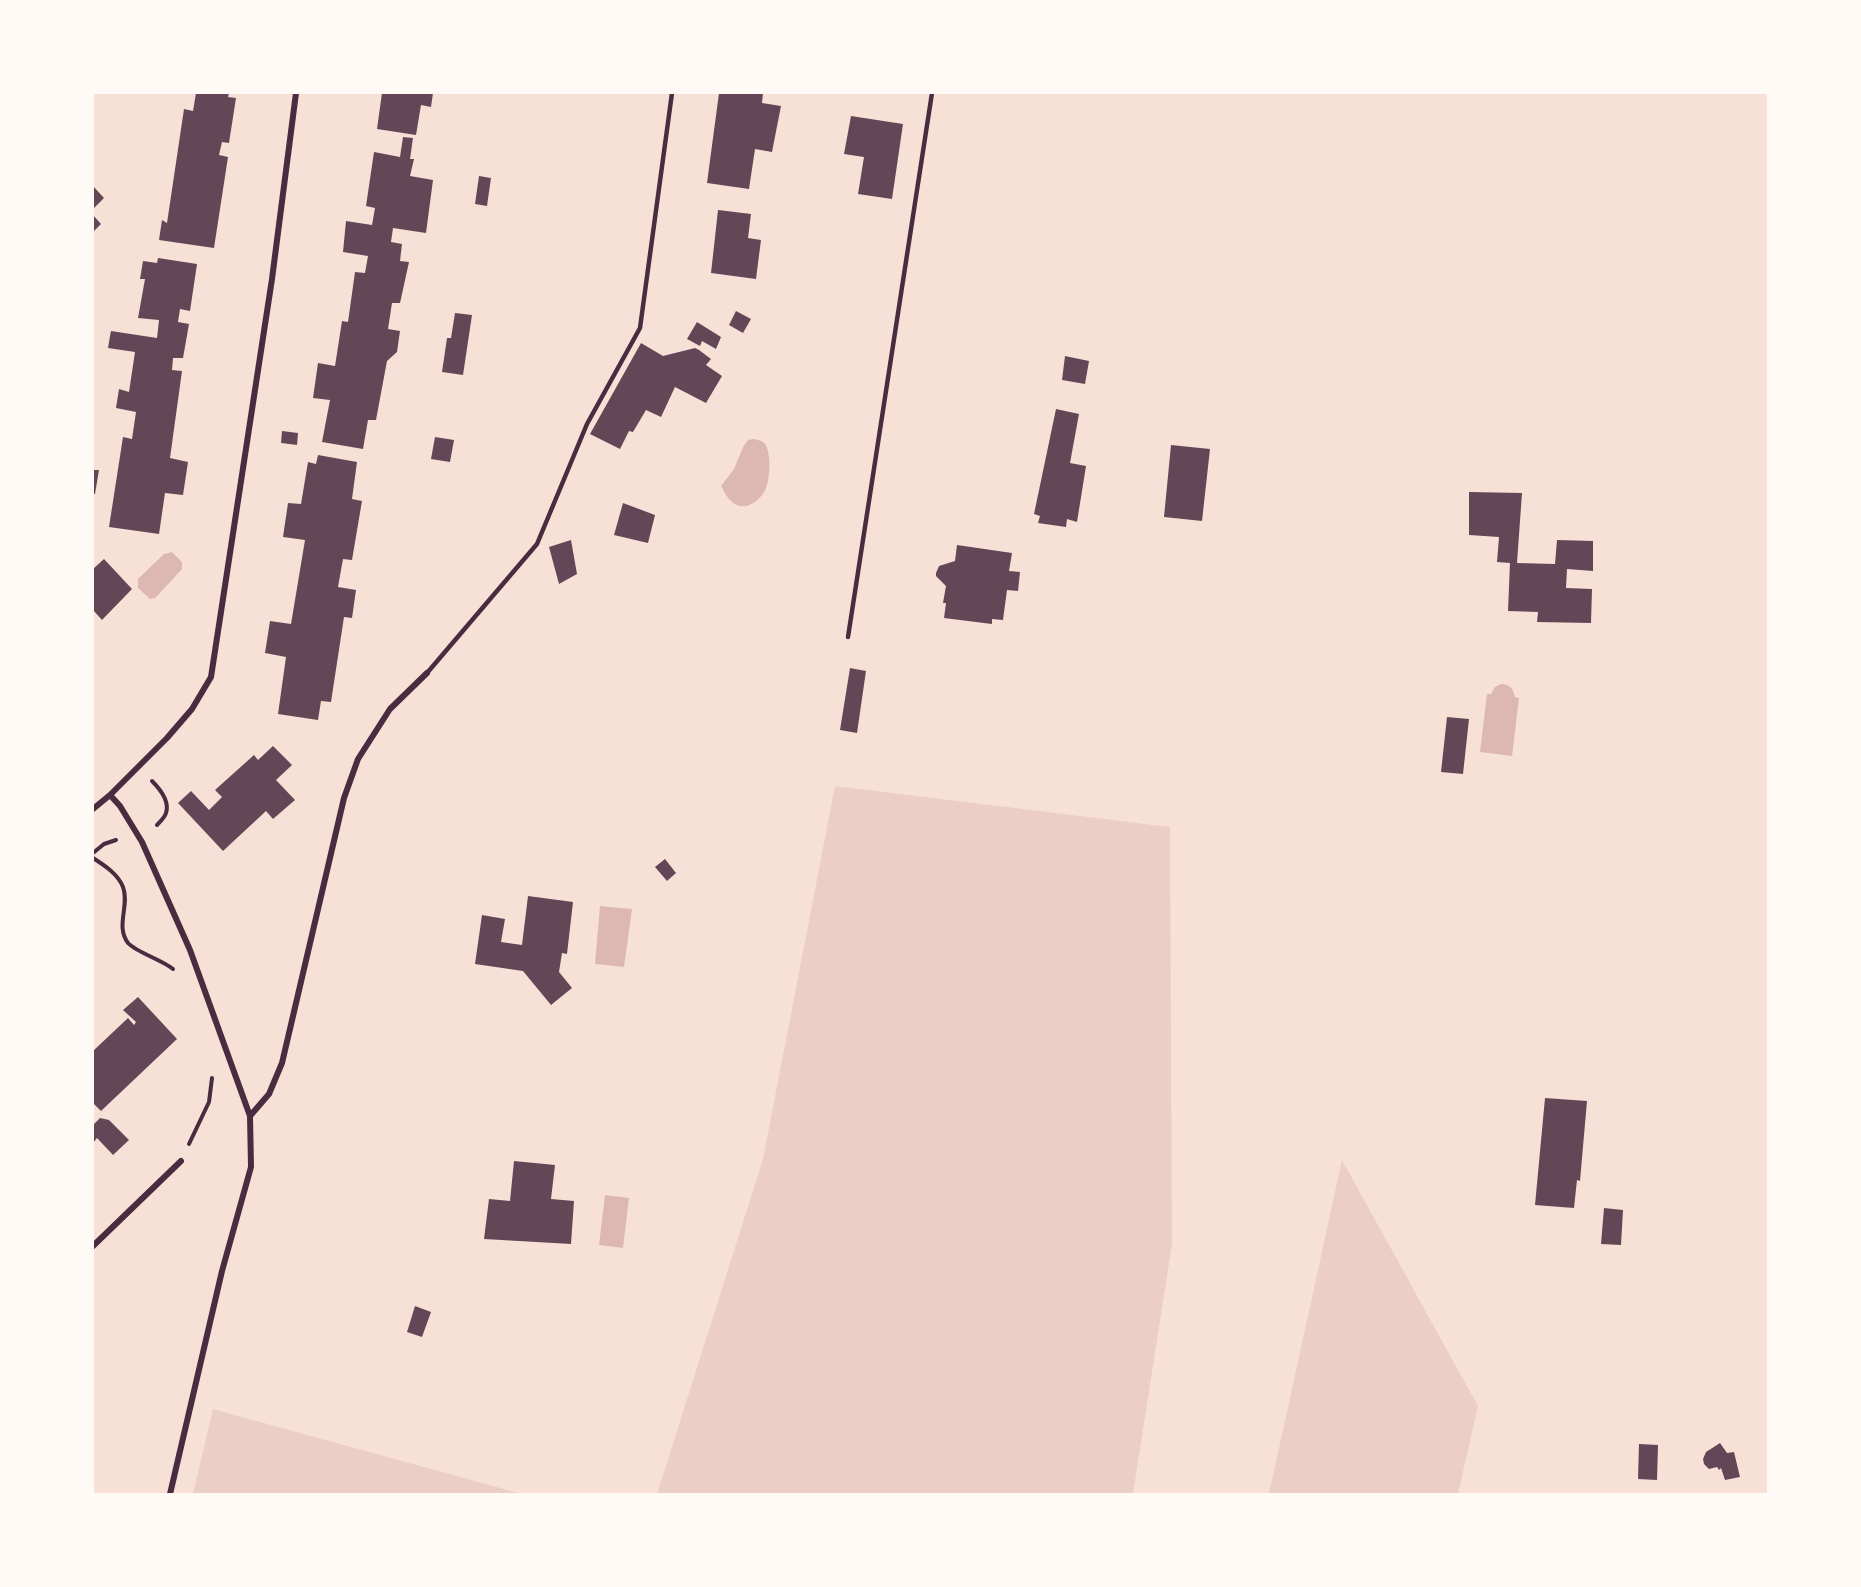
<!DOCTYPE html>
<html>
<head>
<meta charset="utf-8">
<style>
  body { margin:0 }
  #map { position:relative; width:1861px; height:1587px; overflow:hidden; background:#f7e1d7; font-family:Commissioner,sans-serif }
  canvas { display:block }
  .frame { position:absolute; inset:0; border:94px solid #fffaf5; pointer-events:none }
</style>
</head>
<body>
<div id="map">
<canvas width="1861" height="1587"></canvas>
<div class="frame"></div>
</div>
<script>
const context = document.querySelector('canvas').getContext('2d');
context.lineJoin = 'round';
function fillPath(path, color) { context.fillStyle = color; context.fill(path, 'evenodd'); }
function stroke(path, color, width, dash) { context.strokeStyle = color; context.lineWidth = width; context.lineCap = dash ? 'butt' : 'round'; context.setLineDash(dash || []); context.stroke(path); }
const green = new Path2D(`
  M 835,786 L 1170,827 L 1172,1244 L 1133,1494 L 657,1494 L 763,1159 Z
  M 1342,1160 L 1478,1406 L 1458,1494 L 1269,1494 Z
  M 213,1409 L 522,1494 L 193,1494 Z`);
const water = new Path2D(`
  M 754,439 C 757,440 760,440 763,442 C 772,448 770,479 766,488 C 761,501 744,513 732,502 C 727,498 724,491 721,486 L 734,469 L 743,447 L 748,440 Z
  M 172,552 L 182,562 L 182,569 L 158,595 L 155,598 L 150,599 L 138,588 L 138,579 L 164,554 Z
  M 1501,684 C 1510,684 1513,689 1515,697 L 1519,698 L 1512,756 L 1480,752 L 1487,694 L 1491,694 L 1495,687 Z
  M 600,906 L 632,909 L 624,967 L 595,964 Z
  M 605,1195 L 629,1198 L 623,1248 L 599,1245 Z`);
const building = new Path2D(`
  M 196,93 L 229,93 L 228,97 L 236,98 L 229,143 L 222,142 L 219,155 L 228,157 L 214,248 L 159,240 L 162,220 L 167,223 L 184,109 L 193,111 Z
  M 382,93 L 433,93 L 431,107 L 421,105 L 416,135 L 377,129 Z
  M 719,93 L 763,93 L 762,103 L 781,106 L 772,152 L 755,149 L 749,189 L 707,183 Z
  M 851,116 L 903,124 L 892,199 L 858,194 L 864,157 L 844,154 Z
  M 403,137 L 413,138 L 410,159 L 414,159 L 410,176 L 433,180 L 426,233 L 393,228 L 391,242 L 402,244 L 400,261 L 409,262 L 400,303 L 392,303 L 388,329 L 400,331 L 397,352 L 387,361 L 376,420 L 368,420 L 363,449 L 322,442 L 330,400 L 313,398 L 318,363 L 335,366 L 342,321 L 348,322 L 355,272 L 365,273 L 368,256 L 343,252 L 346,221 L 372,225 L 375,208 L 366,206 L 374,152 L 400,157 Z
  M 479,176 L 491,178 L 487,206 L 475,204 Z
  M 93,186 L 104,198 L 93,209 Z
  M 718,210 L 751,214 L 748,238 L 761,240 L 756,279 L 711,273 Z
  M 93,215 L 101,224 L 93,232 Z
  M 158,258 L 197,264 L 190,311 L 180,309 L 178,322 L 189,324 L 183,358 L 173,358 L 172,370 L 182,371 L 170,458 L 188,462 L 183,495 L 165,493 L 159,534 L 109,527 L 123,437 L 132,439 L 136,412 L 116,408 L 119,389 L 129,392 L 135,352 L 108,348 L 110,336 L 111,331 L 157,338 L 159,320 L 138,318 L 145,279 L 140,279 L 143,261 L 157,263 Z
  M 736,311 L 751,319 L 743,333 L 729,325 Z
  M 455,313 L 472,315 L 463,375 L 442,372 L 447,338 L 451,338 Z
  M 697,322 L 721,337 L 716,349 L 702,341 L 700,346 L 687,339 Z
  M 641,343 L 663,356 L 695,348 L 699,350 L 711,359 L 706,365 L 722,376 L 706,403 L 675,387 L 661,417 L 646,410 L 633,432 L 629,431 L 620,449 L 590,434 Z
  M 1065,356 L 1089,361 L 1085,384 L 1062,380 Z
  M 1056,409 L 1079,414 L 1070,463 L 1086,466 L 1077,522 L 1067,519 L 1066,527 L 1038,523 L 1040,516 L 1034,514 Z
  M 282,431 L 298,433 L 297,445 L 281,443 Z
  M 435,437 L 454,440 L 450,462 L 431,459 Z
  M 1171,445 L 1210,449 L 1202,521 L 1164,517 Z
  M 318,455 L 357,462 L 352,499 L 362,501 L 352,560 L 343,559 L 338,587 L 356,590 L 352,618 L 344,617 L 331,702 L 321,701 L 318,720 L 278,714 L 286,657 L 265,653 L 270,621 L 291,624 L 305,540 L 283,537 L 288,503 L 301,504 L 308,462 L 316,464 Z
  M 93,470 L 99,470 L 95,494 L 93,494 Z
  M 1469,492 L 1522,493 L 1517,563 L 1555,564 L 1557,540 L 1593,541 L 1593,571 L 1567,569 L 1566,588 L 1592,589 L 1591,623 L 1537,622 L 1538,612 L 1508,611 L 1510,563 L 1497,562 L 1499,537 L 1469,535 Z
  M 623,503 L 655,515 L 648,543 L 614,535 Z
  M 571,540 L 577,574 L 559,584 L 549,547 Z
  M 957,545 L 1012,553 L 1009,571 L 1020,572 L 1018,591 L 1007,590 L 1003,620 L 992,619 L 992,624 L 944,618 L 946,603 L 943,603 L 946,586 L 936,576 L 936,573 L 939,566 L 955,561 Z
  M 104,559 L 132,589 L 102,620 L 93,610 L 93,569 Z
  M 850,668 L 866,671 L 857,733 L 840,730 Z
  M 1447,717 L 1469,719 L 1463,774 L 1441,772 Z
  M 273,746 L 292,765 L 276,780 L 295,800 L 273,819 L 266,811 L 223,851 L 178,803 L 191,791 L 209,810 L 222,797 L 215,790 L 254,755 L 258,760 Z
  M 665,859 L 676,873 L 667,881 L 655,867 Z
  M 528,896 L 573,902 L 567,954 L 562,953 L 559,972 L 572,988 L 551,1005 L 523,971 L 475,964 L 482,915 L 505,919 L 501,942 L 522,945 Z
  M 138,997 L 177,1039 L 101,1111 L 93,1103 L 93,1051 L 128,1018 L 134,1025 L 136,1022 L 123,1010 Z
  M 1545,1098 L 1587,1101 L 1580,1181 L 1577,1180 L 1574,1208 L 1535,1205 Z
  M 100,1118 L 109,1120 L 129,1140 L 113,1155 L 97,1138 L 93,1143 L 93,1125 Z
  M 514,1161 L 555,1165 L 551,1199 L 574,1201 L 571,1244 L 484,1239 L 489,1199 L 510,1201 Z
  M 1604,1208 L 1623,1210 L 1621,1245 L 1601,1244 Z
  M 415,1306 L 431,1312 L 422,1337 L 407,1332 Z
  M 1720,1443 L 1727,1453 L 1734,1452 L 1740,1477 L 1725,1480 L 1721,1468 L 1719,1470 L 1717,1467 L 1709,1469 L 1704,1464 L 1703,1459 L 1706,1452 Z
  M 1639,1444 L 1658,1445 L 1657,1480 L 1638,1479 Z`);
const path = new Path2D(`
  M 152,781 C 160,789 170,801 166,813 C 165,817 160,822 157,825
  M 93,853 L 104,844 L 116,840
  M 93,858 C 104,865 118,874 123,887 C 130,905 115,926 128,943 C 136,952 162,960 173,969
  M 189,1144 L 209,1102 L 212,1078`);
const service = new Path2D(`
  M 848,637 L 932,93
  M 427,673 L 537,544 L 587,424 L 640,328 L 672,93`);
const minor = new Path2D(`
  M 110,795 L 120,806 L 142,842 L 190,950 L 250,1116 L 251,1167 L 222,1271 L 170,1494
  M 93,809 L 110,795 L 167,738 L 192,709 L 211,677 L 272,279 L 296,93
  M 250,1116 L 269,1094 L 282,1063 L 344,798 L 358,759 L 390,709 L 427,673
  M 93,1246 L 181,1161`);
fillPath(green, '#ebcfc5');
fillPath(water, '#dcb8b0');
fillPath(building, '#644757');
stroke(path, '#4a2c40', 4);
stroke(service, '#4a2c40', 4.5);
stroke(minor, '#4a2c40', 6);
</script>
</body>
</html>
